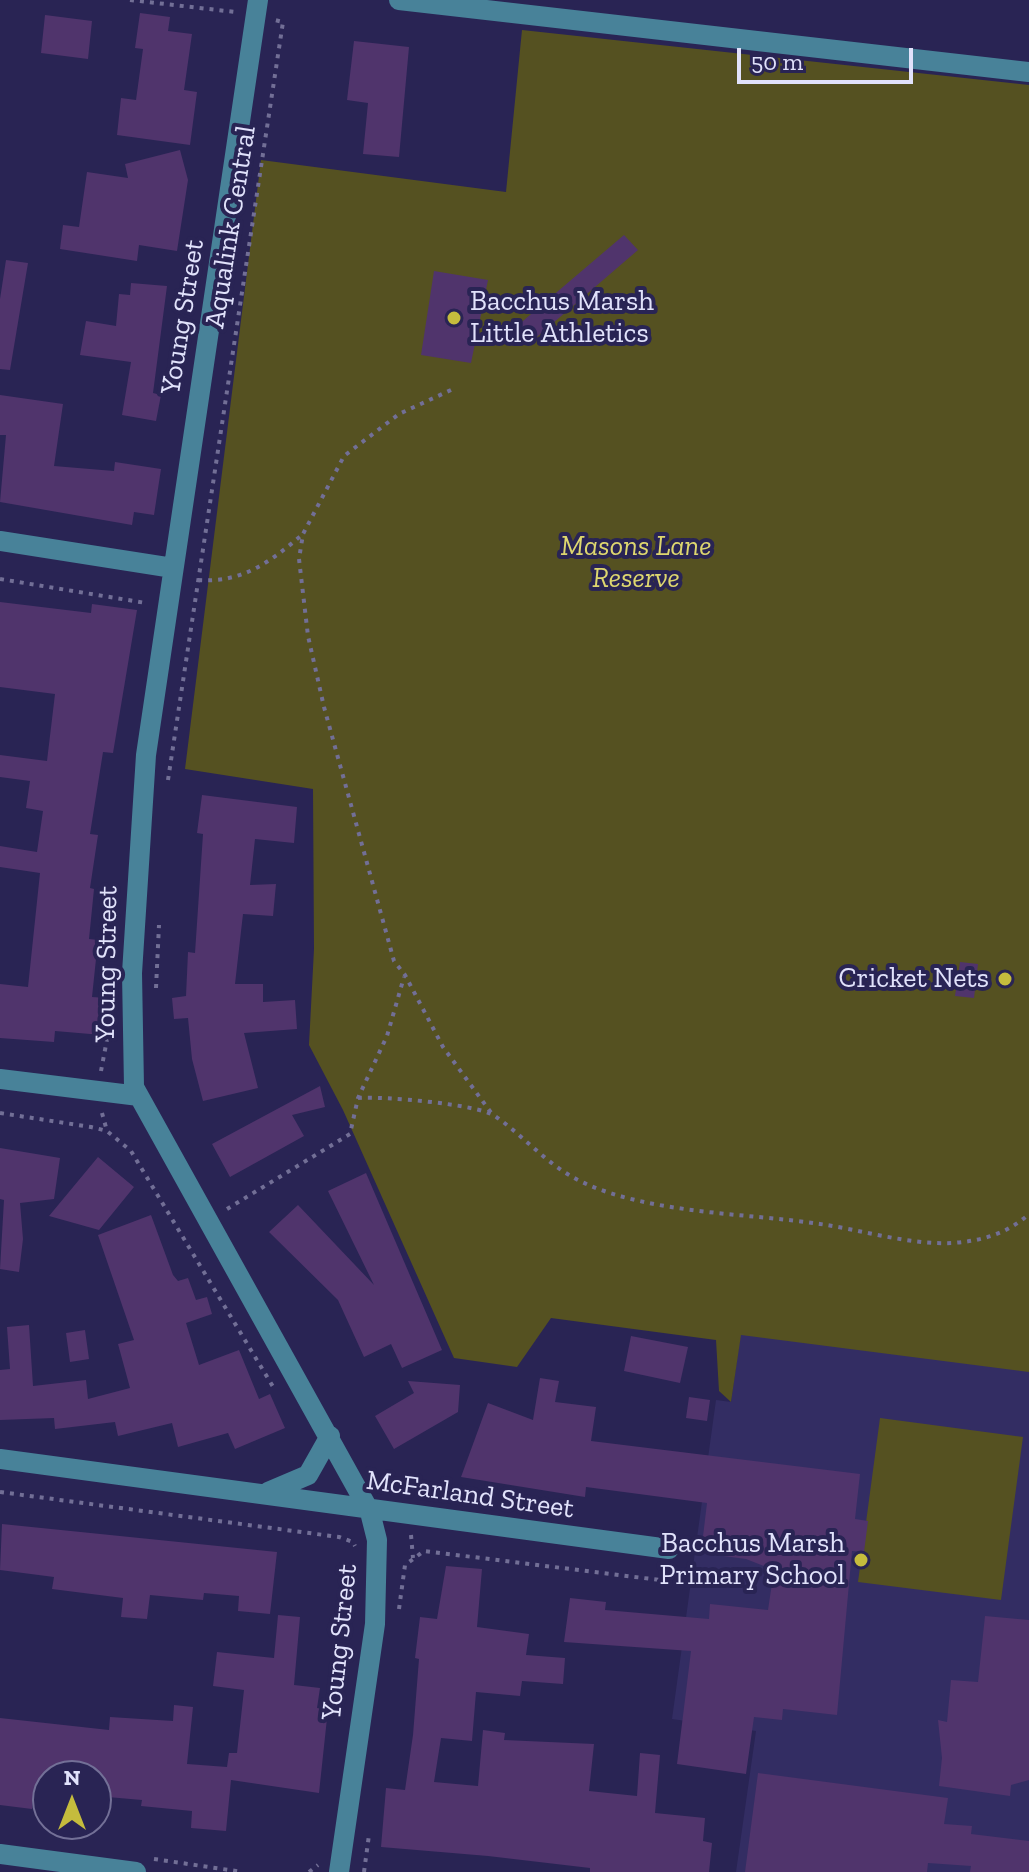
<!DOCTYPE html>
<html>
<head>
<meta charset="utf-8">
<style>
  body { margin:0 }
  #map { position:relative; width:1029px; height:1872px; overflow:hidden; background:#292454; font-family:"Zilla Slab",serif }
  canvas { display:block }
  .north { position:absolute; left:32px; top:1760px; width:80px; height:80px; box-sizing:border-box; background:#292454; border:2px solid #737097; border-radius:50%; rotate:0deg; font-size:22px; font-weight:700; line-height:32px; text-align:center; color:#e1e2fb }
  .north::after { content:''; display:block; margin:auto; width:28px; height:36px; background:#c5bc3d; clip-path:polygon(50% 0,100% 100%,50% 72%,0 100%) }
  .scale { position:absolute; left:737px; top:48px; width:176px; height:36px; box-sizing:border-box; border:4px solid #e1e2fb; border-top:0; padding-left:10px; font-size:24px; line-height:28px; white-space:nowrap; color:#e1e2fb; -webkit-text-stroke:6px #292454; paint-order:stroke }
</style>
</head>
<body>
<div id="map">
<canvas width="1029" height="1872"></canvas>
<div class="north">N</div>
<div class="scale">50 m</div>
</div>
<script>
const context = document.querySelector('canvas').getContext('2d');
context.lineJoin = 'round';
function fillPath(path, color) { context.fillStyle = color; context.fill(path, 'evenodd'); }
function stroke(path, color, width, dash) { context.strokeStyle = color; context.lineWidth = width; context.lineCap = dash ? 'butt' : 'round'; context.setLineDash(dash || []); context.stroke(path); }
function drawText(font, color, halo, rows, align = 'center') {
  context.font = font + ' "Zilla Slab",serif'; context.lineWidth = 8; context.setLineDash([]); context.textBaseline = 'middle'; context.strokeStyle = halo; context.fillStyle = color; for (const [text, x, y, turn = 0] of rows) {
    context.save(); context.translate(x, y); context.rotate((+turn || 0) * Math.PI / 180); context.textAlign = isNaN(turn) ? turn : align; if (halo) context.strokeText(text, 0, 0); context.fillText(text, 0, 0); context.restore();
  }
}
const built = new Path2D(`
  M 754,1235 L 1029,1273 L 1029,1872 L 736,1872 L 756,1731 L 672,1719 L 716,1400 L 731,1402 Z`);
const green = new Path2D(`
  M 522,30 L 1029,85 L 1029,1372 L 741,1335 L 731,1402 L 719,1391 L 716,1340 L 551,1318 L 517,1367 L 454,1358 L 343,1110 L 309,1045 L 314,949 L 313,789 L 185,769 L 261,160 L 506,192 Z
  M 880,1418 L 1023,1437 L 1001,1600 L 858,1582 Z`);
const building = new Path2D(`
  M 140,13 L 170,17 L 168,31 L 192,34 L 184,90 L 197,92 L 190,145 L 117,135 L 121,98 L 136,100 L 143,49 L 135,48 Z
  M 45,15 L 92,21 L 88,59 L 41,53 Z
  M 354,41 L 409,47 L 399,157 L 363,154 L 368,103 L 347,100 Z
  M 180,150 L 188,180 L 177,251 L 139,245 L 137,261 L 60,249 L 63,225 L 79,227 L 87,172 L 128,178 L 125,164 Z
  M 624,235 L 638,250 L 531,342 L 517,326 Z
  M 6,260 L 28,263 L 10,370 L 0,369 L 0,299 Z
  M 434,271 L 488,280 L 471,363 L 421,355 Z
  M 131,283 L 167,286 L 153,393 L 161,395 L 156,421 L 122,415 L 131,362 L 80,355 L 86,321 L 116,326 L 119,294 L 130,295 Z
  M 0,395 L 63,404 L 54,466 L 114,471 L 115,462 L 161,469 L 154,515 L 134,512 L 132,525 L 0,502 L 6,435 L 0,435 Z
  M 0,602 L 91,613 L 92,604 L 137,610 L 113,753 L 103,752 L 90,834 L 98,835 L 90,888 L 94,889 L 89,939 L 98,940 L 92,997 L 106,998 L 102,1035 L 55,1031 L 54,1042 L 0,1038 L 0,984 L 28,987 L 40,873 L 0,867 L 0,846 L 37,852 L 43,811 L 26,808 L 30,781 L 0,777 L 0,755 L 47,761 L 55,694 L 0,687 Z
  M 202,795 L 297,807 L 294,843 L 255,839 L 250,885 L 276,884 L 273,916 L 243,914 L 235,984 L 263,984 L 263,1002 L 295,1000 L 297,1029 L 244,1033 L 258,1088 L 203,1101 L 192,1059 L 188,1018 L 174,1019 L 172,998 L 186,996 L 188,952 L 195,953 L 203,834 L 197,833 Z
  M 960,962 L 978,964 L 974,998 L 955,996 Z
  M 320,1086 L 325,1107 L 292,1115 L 304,1136 L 230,1177 L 212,1144 Z
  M 0,1148 L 60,1158 L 54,1199 L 20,1203 L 23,1239 L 19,1272 L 0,1269 L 4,1200 L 0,1199 Z
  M 98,1157 L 134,1187 L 99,1230 L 49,1216 Z
  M 366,1173 L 442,1350 L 402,1368 L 391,1344 L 364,1357 L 338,1300 L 269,1232 L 298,1205 L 374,1285 L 328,1191 Z
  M 151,1215 L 173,1275 L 178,1281 L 188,1278 L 196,1300 L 207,1297 L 212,1314 L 186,1323 L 199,1365 L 239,1350 L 259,1399 L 270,1394 L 285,1428 L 235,1449 L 228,1433 L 178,1447 L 172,1423 L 118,1436 L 115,1422 L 55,1429 L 54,1418 L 0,1420 L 0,1370 L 10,1369 L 7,1327 L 29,1325 L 33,1386 L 86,1380 L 88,1399 L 130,1388 L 118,1344 L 134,1340 L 98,1235 Z
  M 85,1330 L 89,1359 L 70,1362 L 66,1333 Z
  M 631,1336 L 688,1347 L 680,1383 L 624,1371 Z
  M 540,1378 L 559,1381 L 555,1402 L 596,1407 L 591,1441 L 860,1474 L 855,1519 L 868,1521 L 864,1552 L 852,1551 L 837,1715 L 783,1709 L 782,1720 L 754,1717 L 746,1774 L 677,1764 L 691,1651 L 564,1642 L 570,1598 L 606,1602 L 605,1610 L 709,1619 L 710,1604 L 768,1610 L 774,1570 L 746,1559 L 701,1553 L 707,1503 L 586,1487 L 585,1497 L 461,1477 L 488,1403 L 533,1420 Z
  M 408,1381 L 460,1385 L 458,1412 L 394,1449 L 375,1416 L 414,1393 Z
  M 689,1397 L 710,1400 L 707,1421 L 686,1418 Z
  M 2,1524 L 277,1552 L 270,1614 L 238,1611 L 239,1596 L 204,1593 L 203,1600 L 150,1595 L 147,1619 L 121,1617 L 123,1598 L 52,1589 L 54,1577 L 0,1570 Z
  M 446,1566 L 482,1569 L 477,1627 L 529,1634 L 526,1655 L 565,1658 L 563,1684 L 522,1681 L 520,1696 L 476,1692 L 472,1741 L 441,1738 L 434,1782 L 478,1786 L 483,1730 L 505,1733 L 504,1740 L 594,1744 L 589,1791 L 637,1796 L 640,1753 L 660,1755 L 655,1813 L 705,1818 L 703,1841 L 712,1843 L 709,1872 L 590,1872 L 590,1868 L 488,1856 L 381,1847 L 386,1788 L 405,1790 L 413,1735 L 419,1659 L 415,1658 L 420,1617 L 437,1619 Z
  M 278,1615 L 300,1617 L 294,1685 L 320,1688 L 317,1708 L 328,1709 L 319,1793 L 231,1780 L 226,1831 L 191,1828 L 192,1811 L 141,1806 L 142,1800 L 96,1796 L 96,1776 L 48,1776 L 48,1799 L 33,1798 L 32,1809 L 0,1805 L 0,1718 L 109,1730 L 110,1717 L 173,1721 L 174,1705 L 193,1707 L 187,1764 L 227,1767 L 229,1753 L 237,1753 L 244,1690 L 213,1686 L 217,1652 L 274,1658 Z
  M 985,1616 L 1029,1620 L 1029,1780 L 1011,1785 L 1010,1796 L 939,1786 L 942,1758 L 938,1720 L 947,1722 L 951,1680 L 978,1682 Z
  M 758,1773 L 948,1798 L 944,1824 L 972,1826 L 971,1834 L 1029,1841 L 1029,1872 L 970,1872 L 971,1866 L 928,1863 L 927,1872 L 745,1872 Z`);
const path = new Path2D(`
  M 130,0 L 235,12
  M 451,390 L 399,414 L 344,456 L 303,534 L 299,559 L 308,636 L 324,707 L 394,961 L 405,975 L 443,1047 L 492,1114
  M 0,579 L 146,603
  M 198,580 C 243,583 270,562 303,534
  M 168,780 L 283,22 L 275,20
  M 156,988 L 159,925
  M 101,1071 L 109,1029
  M 358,1098 C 381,1096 478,1104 495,1116 C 525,1137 548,1166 582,1182 C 650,1214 746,1213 820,1224 C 862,1230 909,1245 952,1243 C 981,1241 1007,1234 1029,1214
  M 0,1113 L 91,1127 L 107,1131 L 131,1151 L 275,1390
  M 102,1113 L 107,1131
  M 227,1209 L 350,1134 L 358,1098 L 387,1036 L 404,977
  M 0,1492 L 339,1537 L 353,1542 L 355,1546
  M 411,1535 L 413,1558
  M 399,1609 L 405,1565 L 424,1551 L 684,1583
  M 154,1859 L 243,1872
  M 309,1872 L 318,1865
  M 364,1872 L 369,1835`);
const minor = new Path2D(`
  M 258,0 L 146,755 L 132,973 L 134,1087 L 370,1512 L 377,1540 L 375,1624 L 339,1872
  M 399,0 L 1029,72
  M 0,541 L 173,568
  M 0,1079 L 139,1096
  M 0,1459 L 669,1549
  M 268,1492 L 308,1475 L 330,1436
  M 0,1854 L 136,1872`);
const markers = [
  [454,318,8,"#c5bc3d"],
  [1005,979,8,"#c5bc3d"],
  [861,1560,8,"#c5bc3d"]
];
const streetNames = [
  ["Aqualink Central",231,227,-81],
  ["Young Street",183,317,-81],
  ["Young Street",107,964,-89],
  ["McFarland Street",470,1495,8],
  ["Young Street",340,1642,-84]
];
const poiNames = [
  ["Bacchus Marsh",470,302,"left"],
  ["Little Athletics",470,334,"left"],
  ["Cricket Nets",989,979],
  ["Bacchus Marsh",845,1544],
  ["Primary School",845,1576]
];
const parkNames = [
  ["Masons Lane",636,547],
  ["Reserve",636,579]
];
fillPath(built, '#332d63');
fillPath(green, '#555121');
fillPath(building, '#50346c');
stroke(path, '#726f96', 4, [4, 6]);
stroke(minor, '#488299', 20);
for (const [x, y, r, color] of markers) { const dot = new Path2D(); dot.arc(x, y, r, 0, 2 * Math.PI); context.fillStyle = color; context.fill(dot); stroke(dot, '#292454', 3); }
drawText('28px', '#e1e2fb', '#292454', streetNames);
drawText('28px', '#e1e2fb', '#292454', poiNames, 'right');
drawText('italic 28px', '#ded76f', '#292454', parkNames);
</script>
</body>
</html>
